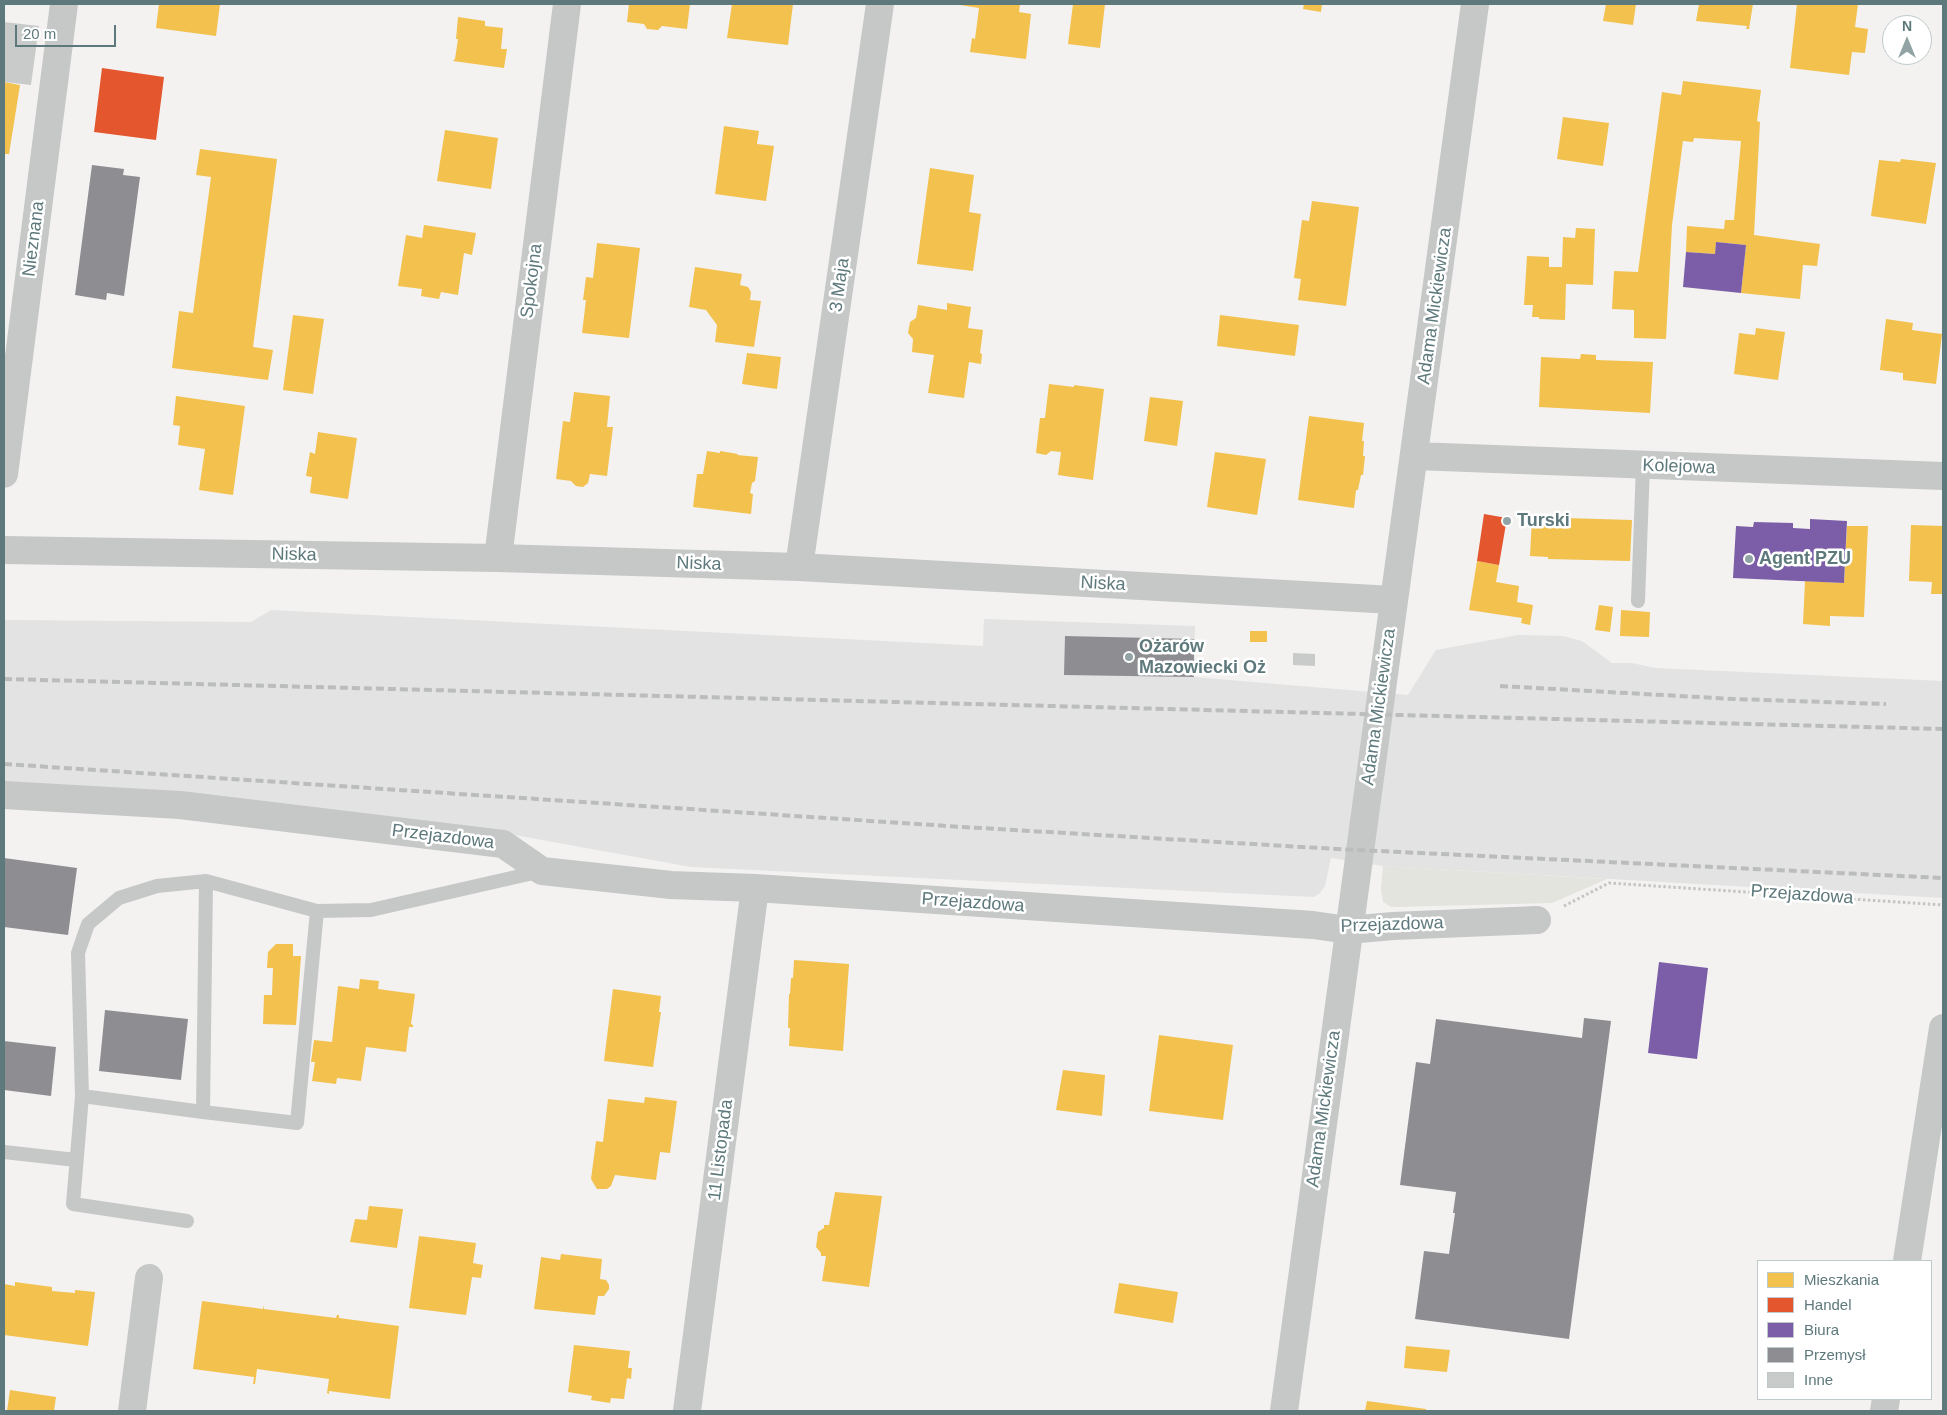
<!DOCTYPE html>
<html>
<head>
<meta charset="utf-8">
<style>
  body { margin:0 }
  #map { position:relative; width:1947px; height:1415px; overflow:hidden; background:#f3f2f1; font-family:Arial,sans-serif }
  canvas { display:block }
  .frame { position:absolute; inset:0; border:5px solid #5e797c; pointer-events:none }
  .legend { position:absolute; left:1757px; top:1260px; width:175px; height:140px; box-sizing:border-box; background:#fff; border:1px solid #bfc9cb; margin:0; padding:6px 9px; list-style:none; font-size:15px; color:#5e797c }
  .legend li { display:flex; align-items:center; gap:10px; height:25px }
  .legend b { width:25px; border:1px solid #bfc9cb }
  .north { position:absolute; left:1882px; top:15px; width:50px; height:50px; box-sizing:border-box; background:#fff; border:1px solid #bfc9cb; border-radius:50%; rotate:0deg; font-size:14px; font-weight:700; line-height:20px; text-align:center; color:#5e797c }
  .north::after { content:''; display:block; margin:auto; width:18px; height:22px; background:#92a3a5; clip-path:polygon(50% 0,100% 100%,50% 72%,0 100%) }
  .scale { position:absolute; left:15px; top:25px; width:101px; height:22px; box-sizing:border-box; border:2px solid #5e797c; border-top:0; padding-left:6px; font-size:15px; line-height:18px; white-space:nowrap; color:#5e797c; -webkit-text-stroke:4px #fff; paint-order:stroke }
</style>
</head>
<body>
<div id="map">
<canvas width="1947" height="1415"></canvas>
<div class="frame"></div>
<ul class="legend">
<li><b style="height:14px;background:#f2c14e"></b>Mieszkania</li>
<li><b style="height:14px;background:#e4572e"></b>Handel</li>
<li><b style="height:14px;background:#7b5ea7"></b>Biura</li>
<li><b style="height:14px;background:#8d8d92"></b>Przemysł</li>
<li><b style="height:14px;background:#c9cbca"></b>Inne</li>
</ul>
<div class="north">N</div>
<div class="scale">20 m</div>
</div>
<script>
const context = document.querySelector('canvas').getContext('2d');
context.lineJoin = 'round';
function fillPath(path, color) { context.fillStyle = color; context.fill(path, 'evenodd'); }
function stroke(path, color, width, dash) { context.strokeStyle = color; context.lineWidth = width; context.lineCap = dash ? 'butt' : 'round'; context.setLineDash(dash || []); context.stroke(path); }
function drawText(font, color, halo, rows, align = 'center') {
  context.font = font + ' Arial,sans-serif'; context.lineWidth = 5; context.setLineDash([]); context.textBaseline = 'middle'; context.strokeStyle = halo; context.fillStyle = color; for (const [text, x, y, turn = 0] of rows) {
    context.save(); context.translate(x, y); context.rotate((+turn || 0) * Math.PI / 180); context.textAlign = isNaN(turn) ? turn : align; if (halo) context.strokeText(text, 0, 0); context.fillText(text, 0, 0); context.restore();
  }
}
const built = new Path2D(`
  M 271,610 L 983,646 L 984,619 L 1195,626 L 1194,677 L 1408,695 L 1436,650 L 1518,635 L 1563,636 L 1582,641 L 1612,663 L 1632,663 L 1655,668 L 1943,681 L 1943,898 L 1383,866 L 1331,858 L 1325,886 L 1320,893 L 1314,897 L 691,867 L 459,825 L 4,788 L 4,620 L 251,622 Z`);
const green = new Path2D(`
  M 1383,866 L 1607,879 L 1552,903 L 1397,907 L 1391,907 L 1383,902 L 1381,889 Z`);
const homes = new Path2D(`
  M 159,4 L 220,4 L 216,36 L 156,28 Z
  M 629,4 L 690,4 L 687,29 L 662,26 L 658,30 L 647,29 L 644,24 L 627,22 Z
  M 732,4 L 793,4 L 788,45 L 727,38 Z
  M 954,4 L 1020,4 L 1019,12 L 1031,14 L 1026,59 L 970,52 L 972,38 L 975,39 L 979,8 Z
  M 1073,4 L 1105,4 L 1100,48 L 1068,44 Z
  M 1304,4 L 1322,4 L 1321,12 L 1303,9 Z
  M 1606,4 L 1636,4 L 1633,25 L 1603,21 Z
  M 1699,4 L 1753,4 L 1749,29 L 1746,29 L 1747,26 L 1696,21 Z
  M 1797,4 L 1858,4 L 1855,27 L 1868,29 L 1865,53 L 1852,52 L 1849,75 L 1790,68 Z
  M 458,17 L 485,21 L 485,26 L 503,28 L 501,49 L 507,49 L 504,68 L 453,61 L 455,59 L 458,39 L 456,39 Z
  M 1683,81 L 1761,90 L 1757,121 L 1760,122 L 1754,235 L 1820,244 L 1817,266 L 1803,265 L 1800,299 L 1741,293 L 1746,245 L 1716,242 L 1715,254 L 1686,252 L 1687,226 L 1724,229 L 1725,220 L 1734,220 L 1741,141 L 1694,138 L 1693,142 L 1683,141 L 1672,225 L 1666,339 L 1634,338 L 1634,310 L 1612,309 L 1614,271 L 1638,272 L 1662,92 L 1681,95 Z
  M 4,82 L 20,85 L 9,154 L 4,154 Z
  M 1563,117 L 1609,123 L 1603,166 L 1557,159 Z
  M 724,126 L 759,131 L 757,144 L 774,146 L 766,201 L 715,194 Z
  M 445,130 L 498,138 L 491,189 L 437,181 Z
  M 200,149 L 277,159 L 253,347 L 273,350 L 268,380 L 172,368 L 179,311 L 193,313 L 211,177 L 196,175 Z
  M 1901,159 L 1936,163 L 1926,224 L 1871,216 L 1879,160 L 1900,162 Z
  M 930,168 L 974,175 L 969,212 L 981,214 L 973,271 L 917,264 Z
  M 1312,201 L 1359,207 L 1346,306 L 1298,300 L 1301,279 L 1294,278 L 1302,220 L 1309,221 Z
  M 424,225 L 476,233 L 472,255 L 464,253 L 458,295 L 441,292 L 439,299 L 421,296 L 422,289 L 398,286 L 406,235 L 422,238 Z
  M 1576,228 L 1595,229 L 1593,285 L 1566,284 L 1565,320 L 1539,319 L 1539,317 L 1532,317 L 1533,305 L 1524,305 L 1527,256 L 1549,257 L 1549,267 L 1562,267 L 1563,237 L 1575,238 Z
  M 597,243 L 640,248 L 629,338 L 582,333 L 586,300 L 583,300 L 586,277 L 593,278 Z
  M 695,267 L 742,274 L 740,285 L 748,287 L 751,292 L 750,300 L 761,301 L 754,347 L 715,342 L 717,325 L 706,310 L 689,307 Z
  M 947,303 L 971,307 L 968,328 L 983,330 L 980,353 L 982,354 L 981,364 L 969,362 L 964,398 L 928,393 L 934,355 L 912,352 L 913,339 L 908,333 L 910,322 L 916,318 L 918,305 L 947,310 Z
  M 293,315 L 324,319 L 313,394 L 283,390 Z
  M 1220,315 L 1299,325 L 1295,356 L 1217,346 Z
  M 1886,319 L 1913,323 L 1912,330 L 1942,334 L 1936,384 L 1903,380 L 1903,373 L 1880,370 Z
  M 1756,328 L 1785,332 L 1778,380 L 1734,374 L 1739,333 L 1755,335 Z
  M 747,353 L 781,357 L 777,389 L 742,384 Z
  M 1581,354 L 1596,355 L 1596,360 L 1653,362 L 1650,413 L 1539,407 L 1541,357 L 1580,359 Z
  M 1049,384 L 1074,387 L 1074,385 L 1104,389 L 1093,480 L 1058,475 L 1061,452 L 1051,451 L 1046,455 L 1036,453 L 1040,418 L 1045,418 Z
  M 574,392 L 610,396 L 607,427 L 613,427 L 607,476 L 590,474 L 588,483 L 583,487 L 576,486 L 571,481 L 556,479 L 563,421 L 570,422 Z
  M 176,396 L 245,406 L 233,495 L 199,490 L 205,449 L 178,445 L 180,426 L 173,425 Z
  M 1150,397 L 1183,401 L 1177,446 L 1144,441 Z
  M 1309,416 L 1364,423 L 1362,441 L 1364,441 L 1363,456 L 1365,456 L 1363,475 L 1361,475 L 1358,490 L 1356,490 L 1354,508 L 1298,500 Z
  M 318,432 L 357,438 L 348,499 L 310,493 L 312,477 L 306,476 L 310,452 L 315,454 Z
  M 707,451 L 720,453 L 720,451 L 738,454 L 737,455 L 758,457 L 755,481 L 752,483 L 750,493 L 753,494 L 751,514 L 693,507 L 697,474 L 703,474 Z
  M 1215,452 L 1266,459 L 1257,515 L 1207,507 Z
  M 1532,517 L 1632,520 L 1630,561 L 1548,559 L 1548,557 L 1530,556 Z
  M 1911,525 L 1943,526 L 1943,594 L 1931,594 L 1932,582 L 1909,581 Z
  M 1847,526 L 1868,526 L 1864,617 L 1830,616 L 1830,626 L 1803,624 L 1805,581 L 1844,583 Z
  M 1477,561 L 1499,565 L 1496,582 L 1519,586 L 1517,602 L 1533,605 L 1530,625 L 1521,623 L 1522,618 L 1469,610 Z
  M 1599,605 L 1613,607 L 1610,632 L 1595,630 Z
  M 1621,610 L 1650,612 L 1649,637 L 1620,636 Z
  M 1250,631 L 1267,631 L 1267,642 L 1250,642 Z
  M 276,944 L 293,944 L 293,956 L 301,956 L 296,1025 L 263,1024 L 264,995 L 272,995 L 273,968 L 267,968 L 268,952 Z
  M 794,960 L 849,964 L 843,1051 L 789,1046 L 790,1028 L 788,1028 L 789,994 L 790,994 L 791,978 L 793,978 Z
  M 360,979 L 379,981 L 378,989 L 415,994 L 411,1024 L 413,1025 L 413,1027 L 409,1027 L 406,1052 L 366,1047 L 361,1081 L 337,1078 L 336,1084 L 312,1081 L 315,1062 L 311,1062 L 314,1040 L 332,1042 L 338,986 L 359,989 Z
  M 613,989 L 661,996 L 659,1012 L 661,1012 L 653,1067 L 604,1061 Z
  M 1159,1035 L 1233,1045 L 1223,1120 L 1149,1111 Z
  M 1063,1070 L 1105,1075 L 1102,1116 L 1056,1110 Z
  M 645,1097 L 677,1101 L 670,1153 L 660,1152 L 656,1180 L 615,1175 L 611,1186 L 607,1189 L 597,1189 L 591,1179 L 596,1141 L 603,1142 L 608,1099 L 644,1103 Z
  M 835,1192 L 882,1196 L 869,1287 L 822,1281 L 826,1256 L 821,1256 L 821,1253 L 816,1247 L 818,1232 L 824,1228 L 824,1225 L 829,1225 Z
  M 369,1206 L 403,1209 L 397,1248 L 350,1242 L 355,1219 L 367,1220 Z
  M 419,1236 L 476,1243 L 473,1263 L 483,1265 L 481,1278 L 472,1277 L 466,1315 L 409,1308 Z
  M 561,1254 L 602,1259 L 600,1279 L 606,1280 L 609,1285 L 609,1289 L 604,1296 L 598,1296 L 595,1315 L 534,1309 L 541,1257 L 560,1260 Z
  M 15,1282 L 52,1287 L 52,1291 L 75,1293 L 75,1290 L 95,1292 L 88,1346 L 4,1335 L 4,1284 L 15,1286 Z
  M 1119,1283 L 1178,1292 L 1173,1323 L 1114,1313 Z
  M 202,1301 L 263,1309 L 263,1305 L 264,1309 L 336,1318 L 337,1315 L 339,1315 L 339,1318 L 399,1326 L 390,1399 L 329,1391 L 329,1394 L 327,1393 L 329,1379 L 257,1369 L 255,1384 L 253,1384 L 254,1377 L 193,1369 Z
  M 574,1345 L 630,1351 L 628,1368 L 632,1368 L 631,1379 L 627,1378 L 624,1399 L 611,1398 L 610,1403 L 591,1400 L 592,1396 L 568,1392 Z
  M 1406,1346 L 1450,1350 L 1447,1372 L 1404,1368 Z
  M 10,1390 L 56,1397 L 54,1411 L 7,1411 Z
  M 1367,1401 L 1426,1409 L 1426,1411 L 1365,1411 Z`);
const shops = new Path2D(`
  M 102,68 L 164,77 L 156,140 L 94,132 Z
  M 1484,514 L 1507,518 L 1499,565 L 1477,561 Z`);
const offices = new Path2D(`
  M 1716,242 L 1746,245 L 1741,293 L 1683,287 L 1686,252 L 1715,254 Z
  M 1810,519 L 1847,521 L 1844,583 L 1733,578 L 1736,526 L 1753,527 L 1754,522 L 1793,523 L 1793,528 L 1810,529 Z
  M 1659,962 L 1708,968 L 1697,1059 L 1648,1053 Z`);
const industry = new Path2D(`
  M 92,165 L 124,169 L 123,175 L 140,177 L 124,296 L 107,293 L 106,300 L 75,295 Z
  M 1065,636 L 1194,639 L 1194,677 L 1064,675 Z
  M 4,858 L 77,868 L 68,935 L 4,927 Z
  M 105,1010 L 188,1019 L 181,1080 L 99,1071 Z
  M 1584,1018 L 1611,1021 L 1569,1339 L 1415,1319 L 1424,1251 L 1449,1254 L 1455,1213 L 1453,1213 L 1456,1192 L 1400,1185 L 1416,1062 L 1430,1064 L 1436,1019 L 1582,1038 Z
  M 4,1041 L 56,1047 L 51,1096 L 4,1090 Z`);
const building = new Path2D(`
  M 4,22 L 39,26 L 31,85 L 4,82 Z
  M 1293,653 L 1315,654 L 1315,666 L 1293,665 Z`);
const path = new Path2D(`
  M 1564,906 L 1609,883 L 1943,905`);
const service = new Path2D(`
  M 1638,601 L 1643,465
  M 206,881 L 157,886 L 119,898 L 88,924 L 78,953 L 82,1096 L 203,1112 L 206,881 L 317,911 L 371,910 L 542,871
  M 82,1096 L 73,1204 L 187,1221
  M 203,1112 L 297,1123 L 317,911
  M 4,1152 L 76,1160`);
const minor = new Path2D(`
  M 4,474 L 64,4
  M 4,550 L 498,558 L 799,567 L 1393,600
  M 498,558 L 567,4
  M 799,567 L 880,4
  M 4,795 L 180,805 L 503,844 L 542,871 L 671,885 L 755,888 L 1313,925 L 1348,930 L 1393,926 L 1537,920
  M 1907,1261 L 1943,1028
  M 132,1411 L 149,1278
  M 687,1411 L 755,888
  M 1884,1411 L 1886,1399`);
const tertiary = new Path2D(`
  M 1415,456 L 1943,476
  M 1284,1411 L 1475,4`);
const rail = new Path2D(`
  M 4,679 L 1943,729
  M 1500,686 L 1734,699 L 1886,704
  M 4,764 L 963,827 L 1337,849 L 1943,878`);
const markers = [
  [1507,521,5,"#92a3a5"],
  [1749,559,5,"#92a3a5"],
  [1129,657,5,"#92a3a5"]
];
const streetNames = [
  ["Nieznana",34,239,-83],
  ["Spokojna",532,281,-83],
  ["3 Maja",840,285,-82],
  ["Adama Mickiewicza",1435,306,-82],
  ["Kolejowa",1679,467,2],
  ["Niska",294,555,1],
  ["Niska",699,564,2],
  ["Niska",1103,584,3],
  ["Adama Mickiewicza",1379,707,-82],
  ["Przejazdowa",443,837,7],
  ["Przejazdowa",1802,895,4],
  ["Przejazdowa",973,903,4],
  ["Przejazdowa",1392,925,-2],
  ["Adama Mickiewicza",1324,1109,-82],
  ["11 Listopada",721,1150,-83]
];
const poiNames = [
  ["Turski",1517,521],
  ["Agent PZU",1759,559],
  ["Ożarów",1139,647],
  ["Mazowiecki Oż",1139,668]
];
fillPath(built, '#e2e3e2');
fillPath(green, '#e3e4de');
fillPath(homes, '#f2c14e');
fillPath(shops, '#e4572e');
fillPath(offices, '#7b5ea7');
fillPath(industry, '#8d8d92');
fillPath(building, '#c9cbca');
stroke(path, '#c3c5c5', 3, [2.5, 2.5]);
stroke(service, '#c5c8c7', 14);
stroke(minor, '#c5c8c7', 28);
stroke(tertiary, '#c5c8c7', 28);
stroke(rail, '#bbbdbd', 4, [8, 4]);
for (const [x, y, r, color] of markers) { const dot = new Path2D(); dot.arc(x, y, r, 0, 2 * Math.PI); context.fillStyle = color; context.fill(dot); stroke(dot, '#fff', 2); }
drawText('18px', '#5e797c', '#fff', streetNames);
drawText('bold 18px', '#5e797c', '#fff', poiNames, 'left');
</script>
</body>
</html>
